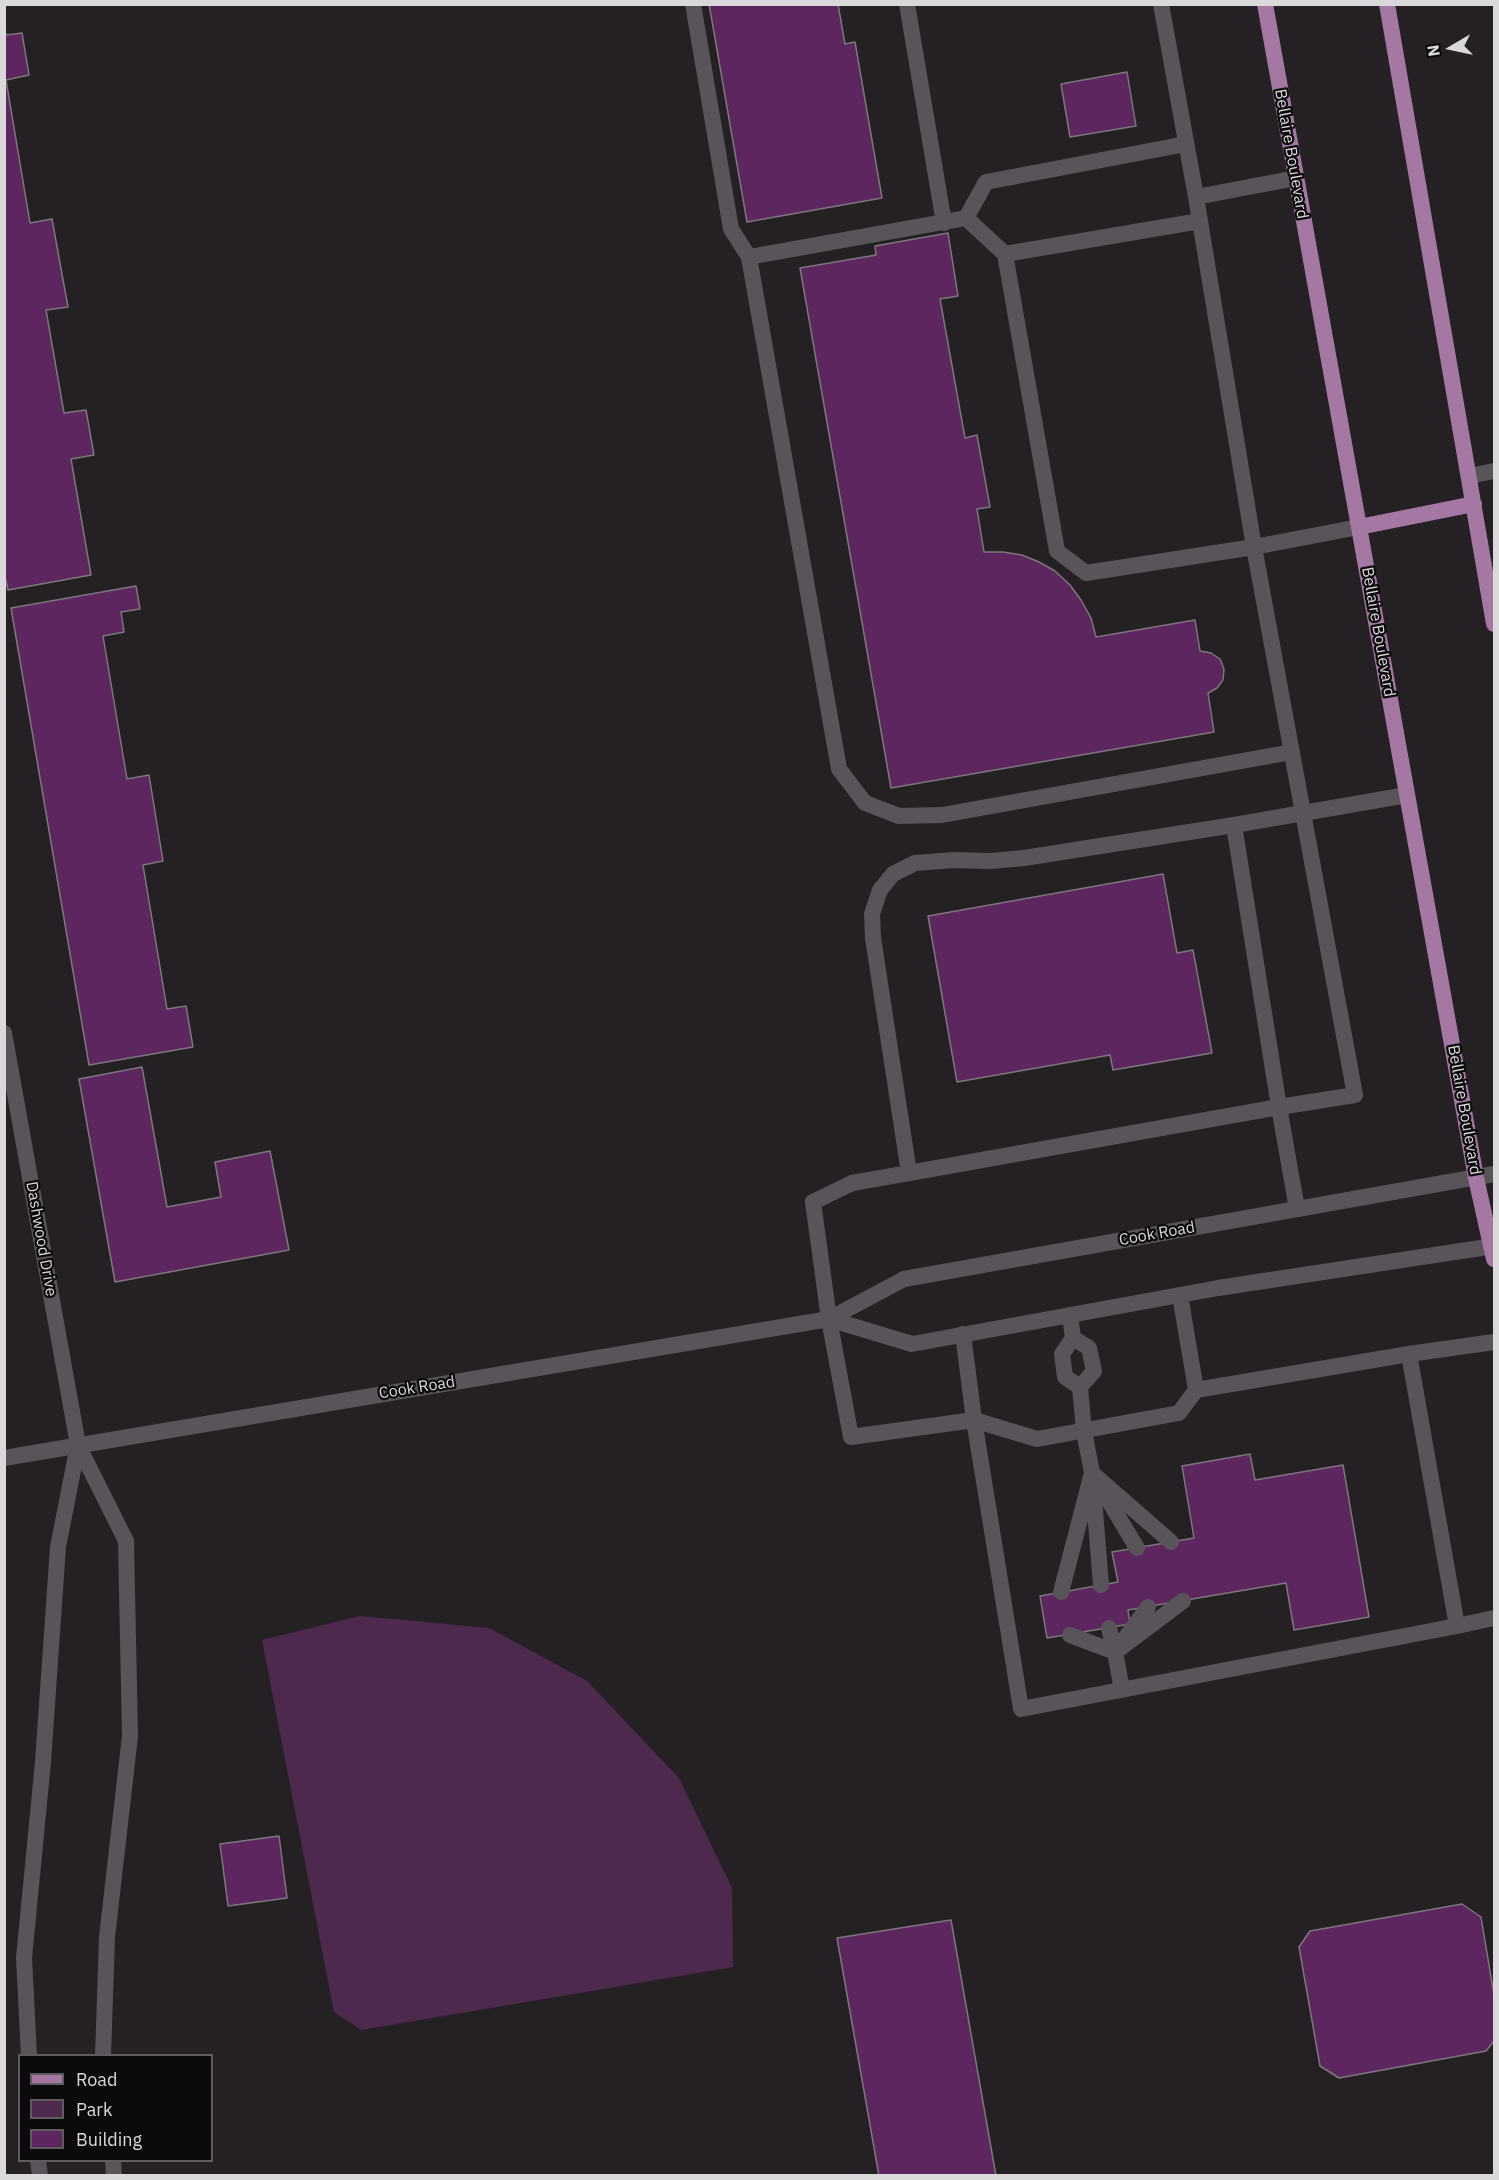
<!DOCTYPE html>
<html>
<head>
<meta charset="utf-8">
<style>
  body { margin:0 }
  #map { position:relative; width:1499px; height:2180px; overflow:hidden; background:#252024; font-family:"IBM Plex Sans",sans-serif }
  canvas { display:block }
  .frame { position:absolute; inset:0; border:6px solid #dbd8db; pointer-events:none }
  .legend { position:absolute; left:18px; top:2054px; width:195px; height:108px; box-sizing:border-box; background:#0c0a0c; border:2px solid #5f5c5f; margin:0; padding:8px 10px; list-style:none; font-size:18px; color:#dbd8db }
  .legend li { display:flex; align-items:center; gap:12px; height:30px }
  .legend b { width:30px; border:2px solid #5f5c5f }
  .north { position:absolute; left:1421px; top:18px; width:60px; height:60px; -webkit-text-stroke:4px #0c0a0c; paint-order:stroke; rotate:261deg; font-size:16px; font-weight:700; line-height:24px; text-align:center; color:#dbd8db }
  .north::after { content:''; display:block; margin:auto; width:21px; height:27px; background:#dbd8db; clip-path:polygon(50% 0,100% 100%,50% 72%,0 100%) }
</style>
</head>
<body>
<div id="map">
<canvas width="1499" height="2180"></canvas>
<div class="frame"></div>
<ul class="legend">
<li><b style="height:8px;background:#a578a3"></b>Road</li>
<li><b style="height:16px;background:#4d2a4d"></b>Park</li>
<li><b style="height:16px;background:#5e265e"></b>Building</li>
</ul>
<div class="north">N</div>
</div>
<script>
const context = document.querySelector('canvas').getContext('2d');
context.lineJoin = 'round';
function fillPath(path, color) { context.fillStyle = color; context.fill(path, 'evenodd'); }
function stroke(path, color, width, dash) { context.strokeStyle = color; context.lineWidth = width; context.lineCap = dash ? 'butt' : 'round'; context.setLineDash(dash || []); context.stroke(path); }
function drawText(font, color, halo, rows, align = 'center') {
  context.font = font + ' "IBM Plex Sans",sans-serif'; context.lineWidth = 4.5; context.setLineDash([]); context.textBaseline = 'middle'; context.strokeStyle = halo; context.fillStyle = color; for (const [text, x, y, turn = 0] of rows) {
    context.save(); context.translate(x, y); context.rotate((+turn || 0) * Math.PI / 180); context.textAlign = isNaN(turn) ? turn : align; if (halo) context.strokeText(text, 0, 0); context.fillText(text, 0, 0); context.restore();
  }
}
const green = new Path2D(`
  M 360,1616 L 489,1628 L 587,1681 L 679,1778 L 732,1888 L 733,1967 L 361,2030 L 334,2012 L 262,1640 Z`);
const building = new Path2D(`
  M 709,4 L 838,4 L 845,44 L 855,42 L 882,198 L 747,222 Z
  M 4,24 L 6,35 L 22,33 L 29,75 L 6,80 L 30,223 L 52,219 L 68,307 L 46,310 L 64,413 L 86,410 L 94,455 L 71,459 L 91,575 L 8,590 L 4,572 Z
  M 1127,72 L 1136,126 L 1070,137 L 1061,84 Z
  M 948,233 L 958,296 L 940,299 L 965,438 L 977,435 L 990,507 L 977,509 L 984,552 L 1003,552 L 1022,555 L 1039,562 L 1055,571 L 1070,585 L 1081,600 L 1091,618 L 1096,637 L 1195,620 L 1200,651 L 1211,653 L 1220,659 L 1224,669 L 1223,680 L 1217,688 L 1208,693 L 1214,732 L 891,788 L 800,268 L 876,255 L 875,246 Z
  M 136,586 L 140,609 L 121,612 L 124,632 L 103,636 L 127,779 L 149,775 L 163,861 L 143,865 L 167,1009 L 186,1006 L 193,1047 L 89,1065 L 11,608 Z
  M 1163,874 L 1177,953 L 1193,950 L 1212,1053 L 1113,1070 L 1110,1055 L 957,1082 L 928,916 Z
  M 142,1067 L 167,1207 L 221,1197 L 215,1162 L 270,1151 L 289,1250 L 115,1282 L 79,1079 Z
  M 1250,1454 L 1255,1480 L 1343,1465 L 1369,1617 L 1294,1630 L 1286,1583 L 1128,1610 L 1130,1624 L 1047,1638 L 1040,1596 L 1118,1582 L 1112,1552 L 1194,1538 L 1182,1466 Z
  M 279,1836 L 287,1898 L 228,1906 L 220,1844 Z
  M 1462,1904 L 1481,1917 L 1494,1995 L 1494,2041 L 1486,2051 L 1339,2078 L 1320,2066 L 1299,1947 L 1310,1931 Z
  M 951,1920 L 996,2176 L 879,2176 L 837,1938 Z`);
const service = new Path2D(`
  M 693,4 L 731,229 L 749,257 L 839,769 L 865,803 L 899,816 L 942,815 L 1292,752
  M 907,4 L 944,223
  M 1161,4 L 1196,197 L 1296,178
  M 1196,197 L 1254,547 L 1359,527
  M 966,218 L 986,182 L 1186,144
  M 1200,221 L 1005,254 L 1057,551 L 1086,573 L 1254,547 L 1355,1095 L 1279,1107 L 1297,1209
  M 749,257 L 966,218 L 1005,254
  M 1469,476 L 1494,471
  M 1234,825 L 1407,795
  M 909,1173 L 873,938 L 872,914 L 880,890 L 893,874 L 915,863 L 954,860 L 991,861 L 1024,858 L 1234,825 L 1279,1107 L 909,1173 L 852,1183 L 813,1202 L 829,1319 L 851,1437 L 974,1420 L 963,1334
  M 1180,1295 L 1196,1390
  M 1073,1338 L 1089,1348 L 1094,1371 L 1080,1387
  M 1409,1354 L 1494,1342
  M 1092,1473 L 1171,1542
  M 1093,1486 L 1101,1585
  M 1100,1486 L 1137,1548
  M 1061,1592 L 1092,1473 L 1084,1431 L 1080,1387 L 1065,1377 L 1062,1354 L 1073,1338 L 1070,1315
  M 1457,1626 L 1409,1354 L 1196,1390 L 1179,1413 L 1037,1439 L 974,1420 L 1021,1709 L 1457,1626 L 1494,1618
  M 1109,1628 L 1115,1652
  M 1070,1635 L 1115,1652 L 1122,1690
  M 1126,1637 L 1148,1607
  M 1115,1652 L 1183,1601
  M 29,2056 L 24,1958 L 43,1762 L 58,1547 L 78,1445 L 126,1541 L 130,1736 L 107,1937 L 103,2056
  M 38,2160 L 40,2176
  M 113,2160 L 114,2176`);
const minor = new Path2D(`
  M 4,1033 L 78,1445`);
const tertiary = new Path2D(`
  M 829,1319 L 912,1344 L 1218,1288 L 1494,1246
  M 4,1458 L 829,1319 L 904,1279 L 1494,1174`);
const primary = new Path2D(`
  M 1265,4 L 1476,1178 L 1494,1259
  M 1387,4 L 1494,624
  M 1359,527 L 1474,504`);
const streetNames = [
  ["Bellaire Boulevard",1291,154,80],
  ["Bellaire Boulevard",1378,632,80],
  ["Bellaire Boulevard",1464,1110,80],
  ["Cook Road",1157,1234,-10],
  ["Dashwood Drive",41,1239,80],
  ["Cook Road",417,1388,-9]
];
fillPath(green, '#4d2a4d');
fillPath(building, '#5e265e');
stroke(building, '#7c777c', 1.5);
stroke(service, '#595459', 16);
stroke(minor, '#595459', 16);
stroke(tertiary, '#595459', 16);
stroke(primary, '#a578a3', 16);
drawText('16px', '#dbd8db', '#0c0a0c', streetNames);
</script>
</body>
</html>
